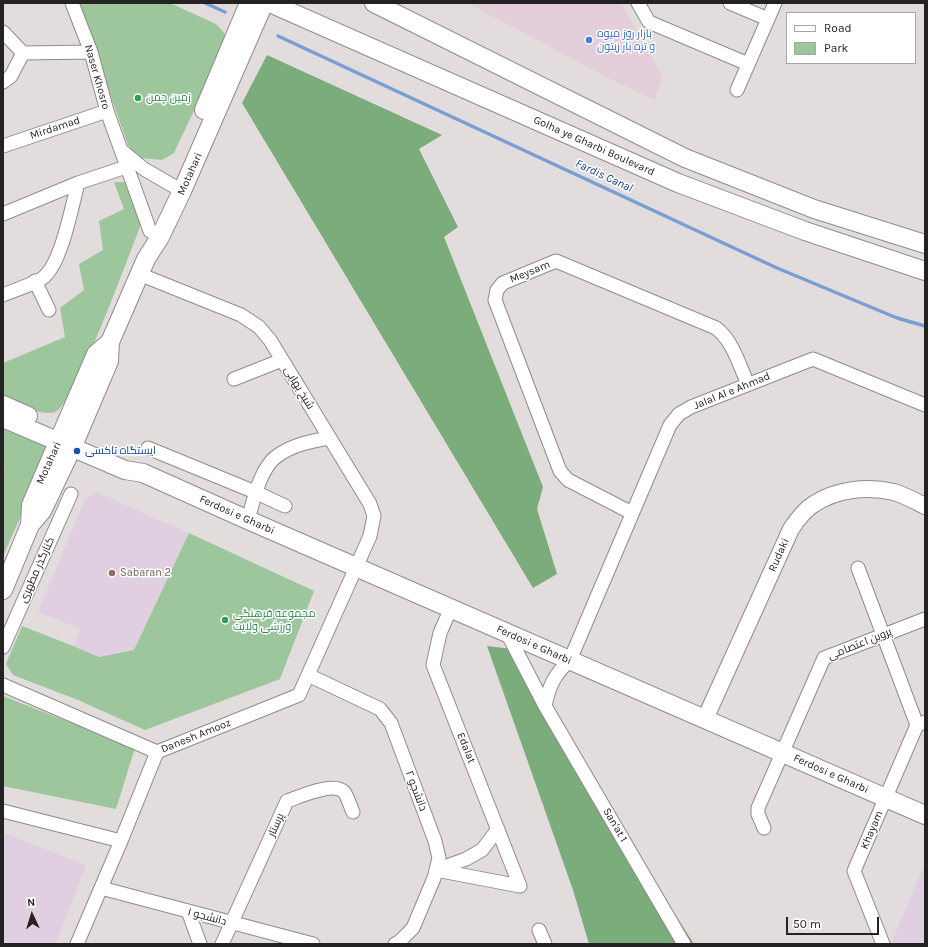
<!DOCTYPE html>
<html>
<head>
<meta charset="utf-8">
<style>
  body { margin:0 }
  #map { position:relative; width:928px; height:947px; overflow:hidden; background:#e2dddc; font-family:Karla,sans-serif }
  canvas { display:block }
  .frame { position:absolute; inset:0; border:4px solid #242222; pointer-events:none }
  .legend { position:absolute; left:786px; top:12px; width:130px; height:52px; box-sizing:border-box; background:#fff; border:1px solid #a7a7a7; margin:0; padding:5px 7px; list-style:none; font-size:12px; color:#242222 }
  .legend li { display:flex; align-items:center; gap:8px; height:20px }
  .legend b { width:20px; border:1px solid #a7a7a7 }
  .north { position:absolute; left:12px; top:895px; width:40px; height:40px; -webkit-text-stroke:3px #fff; paint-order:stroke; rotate:356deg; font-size:11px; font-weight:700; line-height:16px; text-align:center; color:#242222 }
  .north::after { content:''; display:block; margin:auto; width:14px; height:18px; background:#242222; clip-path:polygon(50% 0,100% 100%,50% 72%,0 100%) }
  .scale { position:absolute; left:786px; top:917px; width:93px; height:18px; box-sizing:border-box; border:2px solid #242222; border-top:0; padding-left:5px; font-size:12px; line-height:14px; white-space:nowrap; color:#242222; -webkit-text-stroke:3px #fff; paint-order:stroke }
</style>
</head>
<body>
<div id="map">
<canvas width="928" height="947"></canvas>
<div class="frame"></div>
<ul class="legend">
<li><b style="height:5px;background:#fff"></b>Road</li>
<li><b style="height:11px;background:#9dc69c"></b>Park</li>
</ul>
<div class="north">N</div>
<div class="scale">50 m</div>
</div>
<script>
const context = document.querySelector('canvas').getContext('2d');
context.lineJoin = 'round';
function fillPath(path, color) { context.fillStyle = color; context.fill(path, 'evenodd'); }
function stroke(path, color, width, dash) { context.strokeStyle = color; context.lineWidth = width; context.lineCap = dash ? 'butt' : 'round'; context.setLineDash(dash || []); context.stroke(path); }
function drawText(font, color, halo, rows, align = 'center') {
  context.font = font + ' Karla,Cairo,sans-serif'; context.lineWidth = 3; context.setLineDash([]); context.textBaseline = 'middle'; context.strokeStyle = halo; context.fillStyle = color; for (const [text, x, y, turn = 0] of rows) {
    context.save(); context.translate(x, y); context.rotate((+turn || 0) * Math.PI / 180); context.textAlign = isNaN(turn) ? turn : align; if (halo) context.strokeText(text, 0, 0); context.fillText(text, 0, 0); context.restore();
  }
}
const commercial = new Path2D(`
  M 467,3 L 621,3 L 663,77 L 655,100 L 612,80 Z`);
const education = new Path2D(`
  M 96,492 L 189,533 L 134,650 L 99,657 L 73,646 L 80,629 L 38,612 L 85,499 Z
  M 4,833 L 86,865 L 56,944 L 3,944 L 3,835 Z
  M 925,863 L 925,944 L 891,944 Z`);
const green = new Path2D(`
  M 78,3 L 170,3 L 216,24 L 225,34 L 213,70 L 174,153 L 162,160 L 140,158 L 128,145 Z
  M 114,182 L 126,182 L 141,224 C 130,252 75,405 55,412 C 40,417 17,403 3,397 L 3,363 L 65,337 L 60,308 L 84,290 L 79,264 L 103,250 L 99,221 L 124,209 Z
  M 3,428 L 45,446 L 46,460 L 3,556 L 3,471 L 5,467 L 3,466 Z
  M 189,533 L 314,591 L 280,679 L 145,730 L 78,700 L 13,675 L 6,664 L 22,626 L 73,646 L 99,657 L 134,650 Z
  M 3,696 L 135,748 L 116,809 L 3,786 Z`);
const forest = new Path2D(`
  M 267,55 L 442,135 L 419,149 L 458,227 L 444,237 L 543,487 L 537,509 L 557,574 L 533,588 L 242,103 Z
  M 487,646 L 513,649 L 625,836 L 694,944 L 589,944 L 573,890 Z`);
const stream = new Path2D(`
  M 205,3 L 225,12
  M 278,36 L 777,268 L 897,318 L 925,326`);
const minor = new Path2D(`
  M 72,3 L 91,52 L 107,111 L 150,231 L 160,237
  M 638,3 L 649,22 L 748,64
  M 730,3 L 768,19
  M 3,32 L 23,53 L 91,52
  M 3,82 L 11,76 L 23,53
  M 737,90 L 775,3
  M 3,146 L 107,111
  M 121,150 L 144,169 L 182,191
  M 3,214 L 78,183 L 126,167
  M 35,281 L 49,310
  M 3,295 C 12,291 40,282 45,276 C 62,260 72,206 78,183
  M 234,379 L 282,360
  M 148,448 L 255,492 L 285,506
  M 632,513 L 568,480 L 560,471 L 495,300 L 497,290 L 503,283 L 556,261 L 716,328 C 733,341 739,365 748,384
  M 248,520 C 253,502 260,468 277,456 C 292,445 311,441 330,438
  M 858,568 L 917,725
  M 451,608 L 440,633 L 433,665 L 520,886
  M 507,633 L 545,706 L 684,944
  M 3,647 L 71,494
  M 308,675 L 380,709 L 391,723 L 435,841 L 439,858 L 434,878 L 413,928 L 399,942 L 395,944
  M 3,685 L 157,752
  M 545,706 C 549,686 554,675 570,660 L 670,425 L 679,414 L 691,407 L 813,359 L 925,405
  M 3,811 L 121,841
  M 764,828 L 758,814 L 758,808 L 824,658 L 925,619
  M 498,829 L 482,850 L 466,859 L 436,870 L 520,886
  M 101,888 L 313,944
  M 188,911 L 200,944
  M 539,930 L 545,944
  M 77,944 L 121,841 L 157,752 L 299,695 L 370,536 L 374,516 L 370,504 L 270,340 L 259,327 L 241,315 L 139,274
  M 222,944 L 287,801 C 299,797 334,781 344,792 C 348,797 350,806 353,812
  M 883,944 L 854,871 L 917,725 L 925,722`);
const tertiary = new Path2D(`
  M 705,719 L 791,529 C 797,520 804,510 814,504 C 837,489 867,486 894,492 C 904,495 915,501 925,506`);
const secondary = new Path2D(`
  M 270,3 L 678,183 L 805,231 L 925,271
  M 374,3 L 685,158 L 814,209 L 925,244
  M 204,110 L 249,3
  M 3,405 L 28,416
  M 3,418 L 125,470 L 143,473 L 248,520 L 925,815
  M 30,525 L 42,511 L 72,448 L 109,361 L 110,342 L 146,259 L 160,237 L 182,191 L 264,3
  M 3,590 L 30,525 L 31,505 L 96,354 L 110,342`);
const markers = [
  [589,40,4,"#3f7fe0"],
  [138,98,4,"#2e9e5b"],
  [77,451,4,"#1a4fb4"],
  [112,573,4,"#8d6e63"],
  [225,620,4,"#2e9e5b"]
];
const shopNames = [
  ["بازار روز میوه",597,34],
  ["و تره بار زیتون",597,47]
];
const streetNames = [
  ["Naser Khosro",97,77,74],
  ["Mirdamad",55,128,-18],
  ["Golha ye Gharbi Boulevard",594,146,24],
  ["Motahari",190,174,-66],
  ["Meysam",530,272,-22],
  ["شیخ بهایی",299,388,59],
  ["Jalal Al e Ahmad",732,391,-22],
  ["Motahari",49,463,-66],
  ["Ferdosi e Gharbi",237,515,24],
  ["Rudaki",779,555,-66],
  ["کنارگذر مطهری",37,570,-66],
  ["پروین اعتصامی",860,644,-22],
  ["Ferdosi e Gharbi",534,645,24],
  ["Danesh Amooz",196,736,-22],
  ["Edalat",466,748,68],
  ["Ferdosi e Gharbi",831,774,24],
  ["دانشجو ۲",416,791,69],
  ["پرستار",276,825,-66],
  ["San'at 1",615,825,60],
  ["Khayam",872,830,-67],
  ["دانشجو ۱",207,917,15]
];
const leisureNames = [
  ["زمین چمن",146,98],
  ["مجموعه فرهنگی",233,614],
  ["ورزشی ولایت",233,627]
];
const transitNames = [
  ["ایستگاه تاکسی",85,451]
];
const educationNames = [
  ["Sabaran 2",120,573]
];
const waterNames = [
  ["Fardis Canal",604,176,25]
];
fillPath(commercial, '#e4ceda');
fillPath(education, '#e0cfe0');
fillPath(green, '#9dc69c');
fillPath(forest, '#7bac7b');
stroke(stream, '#779fd3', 3.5);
stroke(minor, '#8f8b8a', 15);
stroke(tertiary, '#8f8b8a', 18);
stroke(secondary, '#8f8b8a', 20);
stroke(minor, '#fff', 13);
stroke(tertiary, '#fff', 16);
stroke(secondary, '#fff', 18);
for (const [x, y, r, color] of markers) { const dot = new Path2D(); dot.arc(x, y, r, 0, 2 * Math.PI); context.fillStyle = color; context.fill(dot); stroke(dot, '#fff', 1.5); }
drawText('11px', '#366cbe', '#fff', shopNames, 'left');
drawText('11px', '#242222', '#fff', streetNames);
drawText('11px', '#27864d', '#fff', leisureNames, 'left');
drawText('11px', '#164399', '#fff', transitNames, 'left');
drawText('11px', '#785e54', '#fff', educationNames, 'left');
drawText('italic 12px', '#043f7d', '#fff', waterNames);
</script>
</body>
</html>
